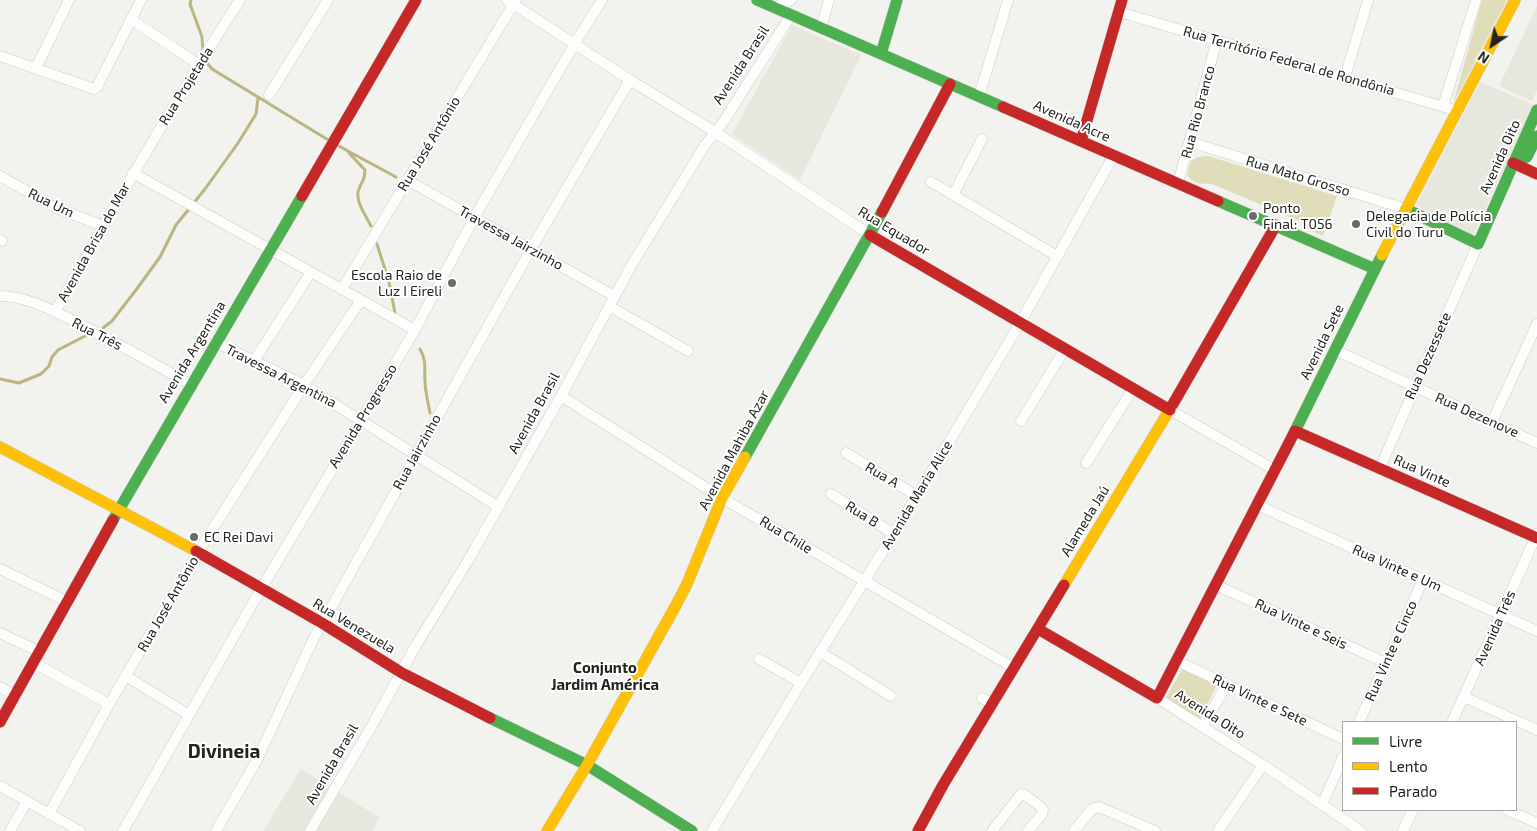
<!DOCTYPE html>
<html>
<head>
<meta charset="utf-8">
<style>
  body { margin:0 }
  #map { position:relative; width:1537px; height:831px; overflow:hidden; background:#f2f2ee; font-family:"Exo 2",sans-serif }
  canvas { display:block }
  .legend { position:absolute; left:1342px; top:721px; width:175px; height:90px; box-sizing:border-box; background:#fff; border:1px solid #a7a7a6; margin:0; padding:6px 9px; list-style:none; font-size:15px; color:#232320 }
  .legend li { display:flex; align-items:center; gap:10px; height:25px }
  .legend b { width:25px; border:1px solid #a7a7a6 }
  .north { position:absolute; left:1467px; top:20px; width:50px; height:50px; -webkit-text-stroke:4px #fff; paint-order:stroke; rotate:214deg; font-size:14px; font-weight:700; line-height:20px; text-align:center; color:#232320 }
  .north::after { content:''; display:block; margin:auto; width:18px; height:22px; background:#232320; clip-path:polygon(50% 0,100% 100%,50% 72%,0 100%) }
</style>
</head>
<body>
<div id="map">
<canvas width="1537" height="831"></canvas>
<ul class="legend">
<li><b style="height:6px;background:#4caf50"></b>Livre</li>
<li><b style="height:6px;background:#ffc107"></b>Lento</li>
<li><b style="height:6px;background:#c62828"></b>Parado</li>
</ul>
<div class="north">N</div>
</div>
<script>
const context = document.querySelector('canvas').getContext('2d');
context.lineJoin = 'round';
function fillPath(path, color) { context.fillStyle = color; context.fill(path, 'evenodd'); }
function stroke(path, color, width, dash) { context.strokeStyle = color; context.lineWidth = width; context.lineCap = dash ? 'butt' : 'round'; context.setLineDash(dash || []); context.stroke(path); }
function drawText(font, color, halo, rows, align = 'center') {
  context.font = font + ' "Exo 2",sans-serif'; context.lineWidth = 4; context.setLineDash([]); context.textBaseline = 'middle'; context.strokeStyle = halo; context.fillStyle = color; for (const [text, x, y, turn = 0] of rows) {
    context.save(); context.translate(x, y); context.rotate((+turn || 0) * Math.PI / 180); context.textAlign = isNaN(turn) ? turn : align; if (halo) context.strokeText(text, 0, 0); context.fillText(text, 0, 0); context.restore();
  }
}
const built = new Path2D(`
  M 1537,6 L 1537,90 L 1532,101 L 1499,86 Z
  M 792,25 L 861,55 L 800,180 L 732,134 Z
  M 1480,82 L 1534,105 L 1473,235 L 1416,205 Z
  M 301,769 L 380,818 L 372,831 L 263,831 Z`);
const green = new Path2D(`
  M 1482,0 L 1507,0 L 1453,104 Z
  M 1208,156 L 1337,196 L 1323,236 L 1307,229 L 1299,221 L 1212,184 C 1202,184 1193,184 1187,175 L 1191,161 L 1198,157 Z
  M 1182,669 L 1217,685 L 1200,719 L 1166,698 Z`);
const stream = new Path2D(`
  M 191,0 L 190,4 L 202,37 L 203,52
  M 204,59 L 212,69 L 330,141
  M 335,144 L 396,177
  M 349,153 L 365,170 C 365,181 362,180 359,189 C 354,200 366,216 371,226
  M 377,244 L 389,282 L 395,313
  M 103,328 L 112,321 L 136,290 L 160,257 L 176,225 L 205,189 L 238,143 L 256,114 L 258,98
  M 420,349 C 427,362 424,367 425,380 C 425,391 428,402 430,413
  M 0,379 L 19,383 L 41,374 L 49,366 L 52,357 L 58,350 L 87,335`);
const street = new Path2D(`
  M 507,0 L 630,80 L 715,132 L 870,235
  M 775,8 L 791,0
  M 1119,12 L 1458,111
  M 132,20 L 198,64
  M 821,28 L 829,0
  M 0,56 L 94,89 L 97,87 L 141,0
  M 36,68 L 69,0
  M 1345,77 L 1368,0
  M 269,95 L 328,0
  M 979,96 L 1008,0
  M 1443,106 L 1476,0
  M 1190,142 L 1406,209
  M 133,173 L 415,330
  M 0,176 L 56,208 L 103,226
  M 407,180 L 614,296
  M 931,182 L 1057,256
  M 1178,183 L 1217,40
  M 953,195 L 982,139
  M 0,240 L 2,241
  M 342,289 L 516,0
  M 0,296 C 25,296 50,309 72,320 C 112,340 151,362 190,384
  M 609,306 L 688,351
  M 55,312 C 114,206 174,101 240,0
  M 215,342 L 304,385 L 499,507
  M 1335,350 L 1537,443
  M 254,361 L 311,272
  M 561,396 L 722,498 L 1014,668
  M 1170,410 L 1275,470
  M 1021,421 L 1065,349
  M 1492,422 L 1537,324
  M 846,453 L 917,496
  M 1086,463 L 1133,389
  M 1380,468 L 1478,244
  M 831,494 L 894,534
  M 1257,505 L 1537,631
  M 0,569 L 68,602
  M 1216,585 L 1386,663
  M 0,633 L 40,652
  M 820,652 L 891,696
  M 759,659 L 801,683
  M 1177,661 L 1343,739
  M 34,663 L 109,704
  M 126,676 L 189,715
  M 0,687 L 16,696
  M 1464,697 L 1537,730
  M 982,698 L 992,704
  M 1157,698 L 1263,765 L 1361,831
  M 1359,722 L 1423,580
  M 1452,722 L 1537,534
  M 1202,727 L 1227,684
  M 0,786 L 80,831
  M 1322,805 L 1343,757
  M 1507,810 L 1537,823
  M 49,814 L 107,708 L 198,552 L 304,385 L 361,300
  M 10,831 L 27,801
  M 123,831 L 261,589 L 415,330 L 474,218 L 575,43 L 602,0
  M 216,831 L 257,760 L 313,640 L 531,249 L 630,80
  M 310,831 L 374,722 L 415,647 L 469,559 L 561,396 L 631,266 L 705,145 L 724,121 L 791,15
  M 712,831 L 801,683 L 917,496 L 1020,323 L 1114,155
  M 992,831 L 1021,794 L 1025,795 L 1041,807 L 1043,810 L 1042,814 L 1028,831
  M 1074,831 L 1092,809 L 1099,807 L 1155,831
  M 1218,831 L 1263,765
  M 1403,831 L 1413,810`);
const fast = new Path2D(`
  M 757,0 L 1003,107
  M 881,54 L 897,0
  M 1513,163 L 1527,157 L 1537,136
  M 1218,201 L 1375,269
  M 1406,209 L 1478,244 L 1537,110
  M 1293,435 L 1382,255
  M 745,457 L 882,212
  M 113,520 L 302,196
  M 490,718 L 587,765 L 692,831`);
const slow = new Path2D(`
  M 1382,255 L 1515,0
  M 0,447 L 196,551
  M 1064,585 L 1173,404
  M 547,831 L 587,765 L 675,607 L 687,584 L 722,498 L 745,457`);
const jam = new Path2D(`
  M 1003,107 L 1218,201
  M 1081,141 L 1122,0
  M 1513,163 L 1537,174
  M 302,196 L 416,0
  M 882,212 L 950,84
  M 870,235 L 1170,410
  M 1173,404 L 1276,225
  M 1295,431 L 1537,538
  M 196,551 L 322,623 L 402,673 L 490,718
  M 1038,629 L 1157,698 L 1293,435
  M 0,722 L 113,520
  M 918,831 L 943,785 L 1064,585`);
const markers = [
  [1253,216,5,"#6b6b68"],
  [1356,224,5,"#6b6b68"],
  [452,283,5,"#6b6b68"],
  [194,537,5,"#6b6b68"]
];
const streetNames = [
  ["Rua Território Federal de Rondônia",1289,61,16],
  ["Avenida Brasil",741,65,-57],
  ["Rua Projetada",186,86,-58],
  ["Rua Rio Branco",1198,112,-75],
  ["Avenida Acre",1072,121,24],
  ["Rua José Antônio",429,144,-59],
  ["Avenida Oito",1500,157,-66],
  ["Rua Mato Grosso",1298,176,17],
  ["Rua Um",51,203,26],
  ["Rua Equador",894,231,31],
  ["Travessa Jairzinho",511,238,29],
  ["Avenida Brisa do Mar",94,242,-61],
  ["Rua Três",97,334,27],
  ["Avenida Sete",1322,342,-64],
  ["Avenida Argentina",192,352,-59],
  ["Rua Dezessete",1428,356,-66],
  ["Travessa Argentina",281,376,27],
  ["Avenida Brasil",534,413,-61],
  ["Rua Dezenove",1477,415,24],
  ["Avenida Progresso",363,416,-59],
  ["Avenida Mahiba Azar",734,450,-62],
  ["Rua Jairzinho",417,452,-61],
  ["Rua Vinte",1422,471,24],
  ["Rua A",882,475,31],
  ["Avenida Maria Alice",917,495,-59],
  ["Rua B",862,514,32],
  ["Alameda Jaú",1085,521,-59],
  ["Rua Chile",786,535,31],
  ["Rua Vinte e Um",1397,568,24],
  ["Rua José Antônio",168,604,-60],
  ["Rua Vinte e Seis",1301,624,25],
  ["Rua Venezuela",354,626,31],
  ["Avenida Três",1495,628,-66],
  ["Rua Vinte e Cinco",1391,651,-66],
  ["Rua Vinte e Sete",1260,700,25],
  ["Avenida Oito",1210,714,32],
  ["Avenida Brasil",332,764,-60]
];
const poiNames = [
  ["Ponto",1263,208],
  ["Final: T056",1263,224],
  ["Delegacia de Polícia",1366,216],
  ["Civil do Turu",1366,232],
  ["Escola Raio de",442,275,"right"],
  ["Luz I Eireli",442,291,"right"],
  ["EC Rei Davi",204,537]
];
const neighbourhoodNames = [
  ["Conjunto",605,668],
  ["Jardim América",605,685]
];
const districtNames = [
  ["Divineia",224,752]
];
fillPath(built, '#e8e7dd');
fillPath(green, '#e0ddba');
stroke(stream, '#bbb681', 3);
stroke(street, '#cdcdca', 11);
stroke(fast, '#cdcdca', 12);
stroke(slow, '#cdcdca', 12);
stroke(jam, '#cdcdca', 12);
stroke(street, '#fdfdfc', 10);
stroke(fast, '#4caf50', 11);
stroke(slow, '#ffc107', 11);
stroke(jam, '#c62828', 11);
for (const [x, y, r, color] of markers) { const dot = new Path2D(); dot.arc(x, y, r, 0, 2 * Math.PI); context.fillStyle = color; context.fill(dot); stroke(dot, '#fff', 2); }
drawText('14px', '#232320', '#fff', streetNames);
drawText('14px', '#232320', '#fff', poiNames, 'left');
drawText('bold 15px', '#232320', '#fff', neighbourhoodNames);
drawText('bold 19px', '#232320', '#fff', districtNames);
</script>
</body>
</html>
